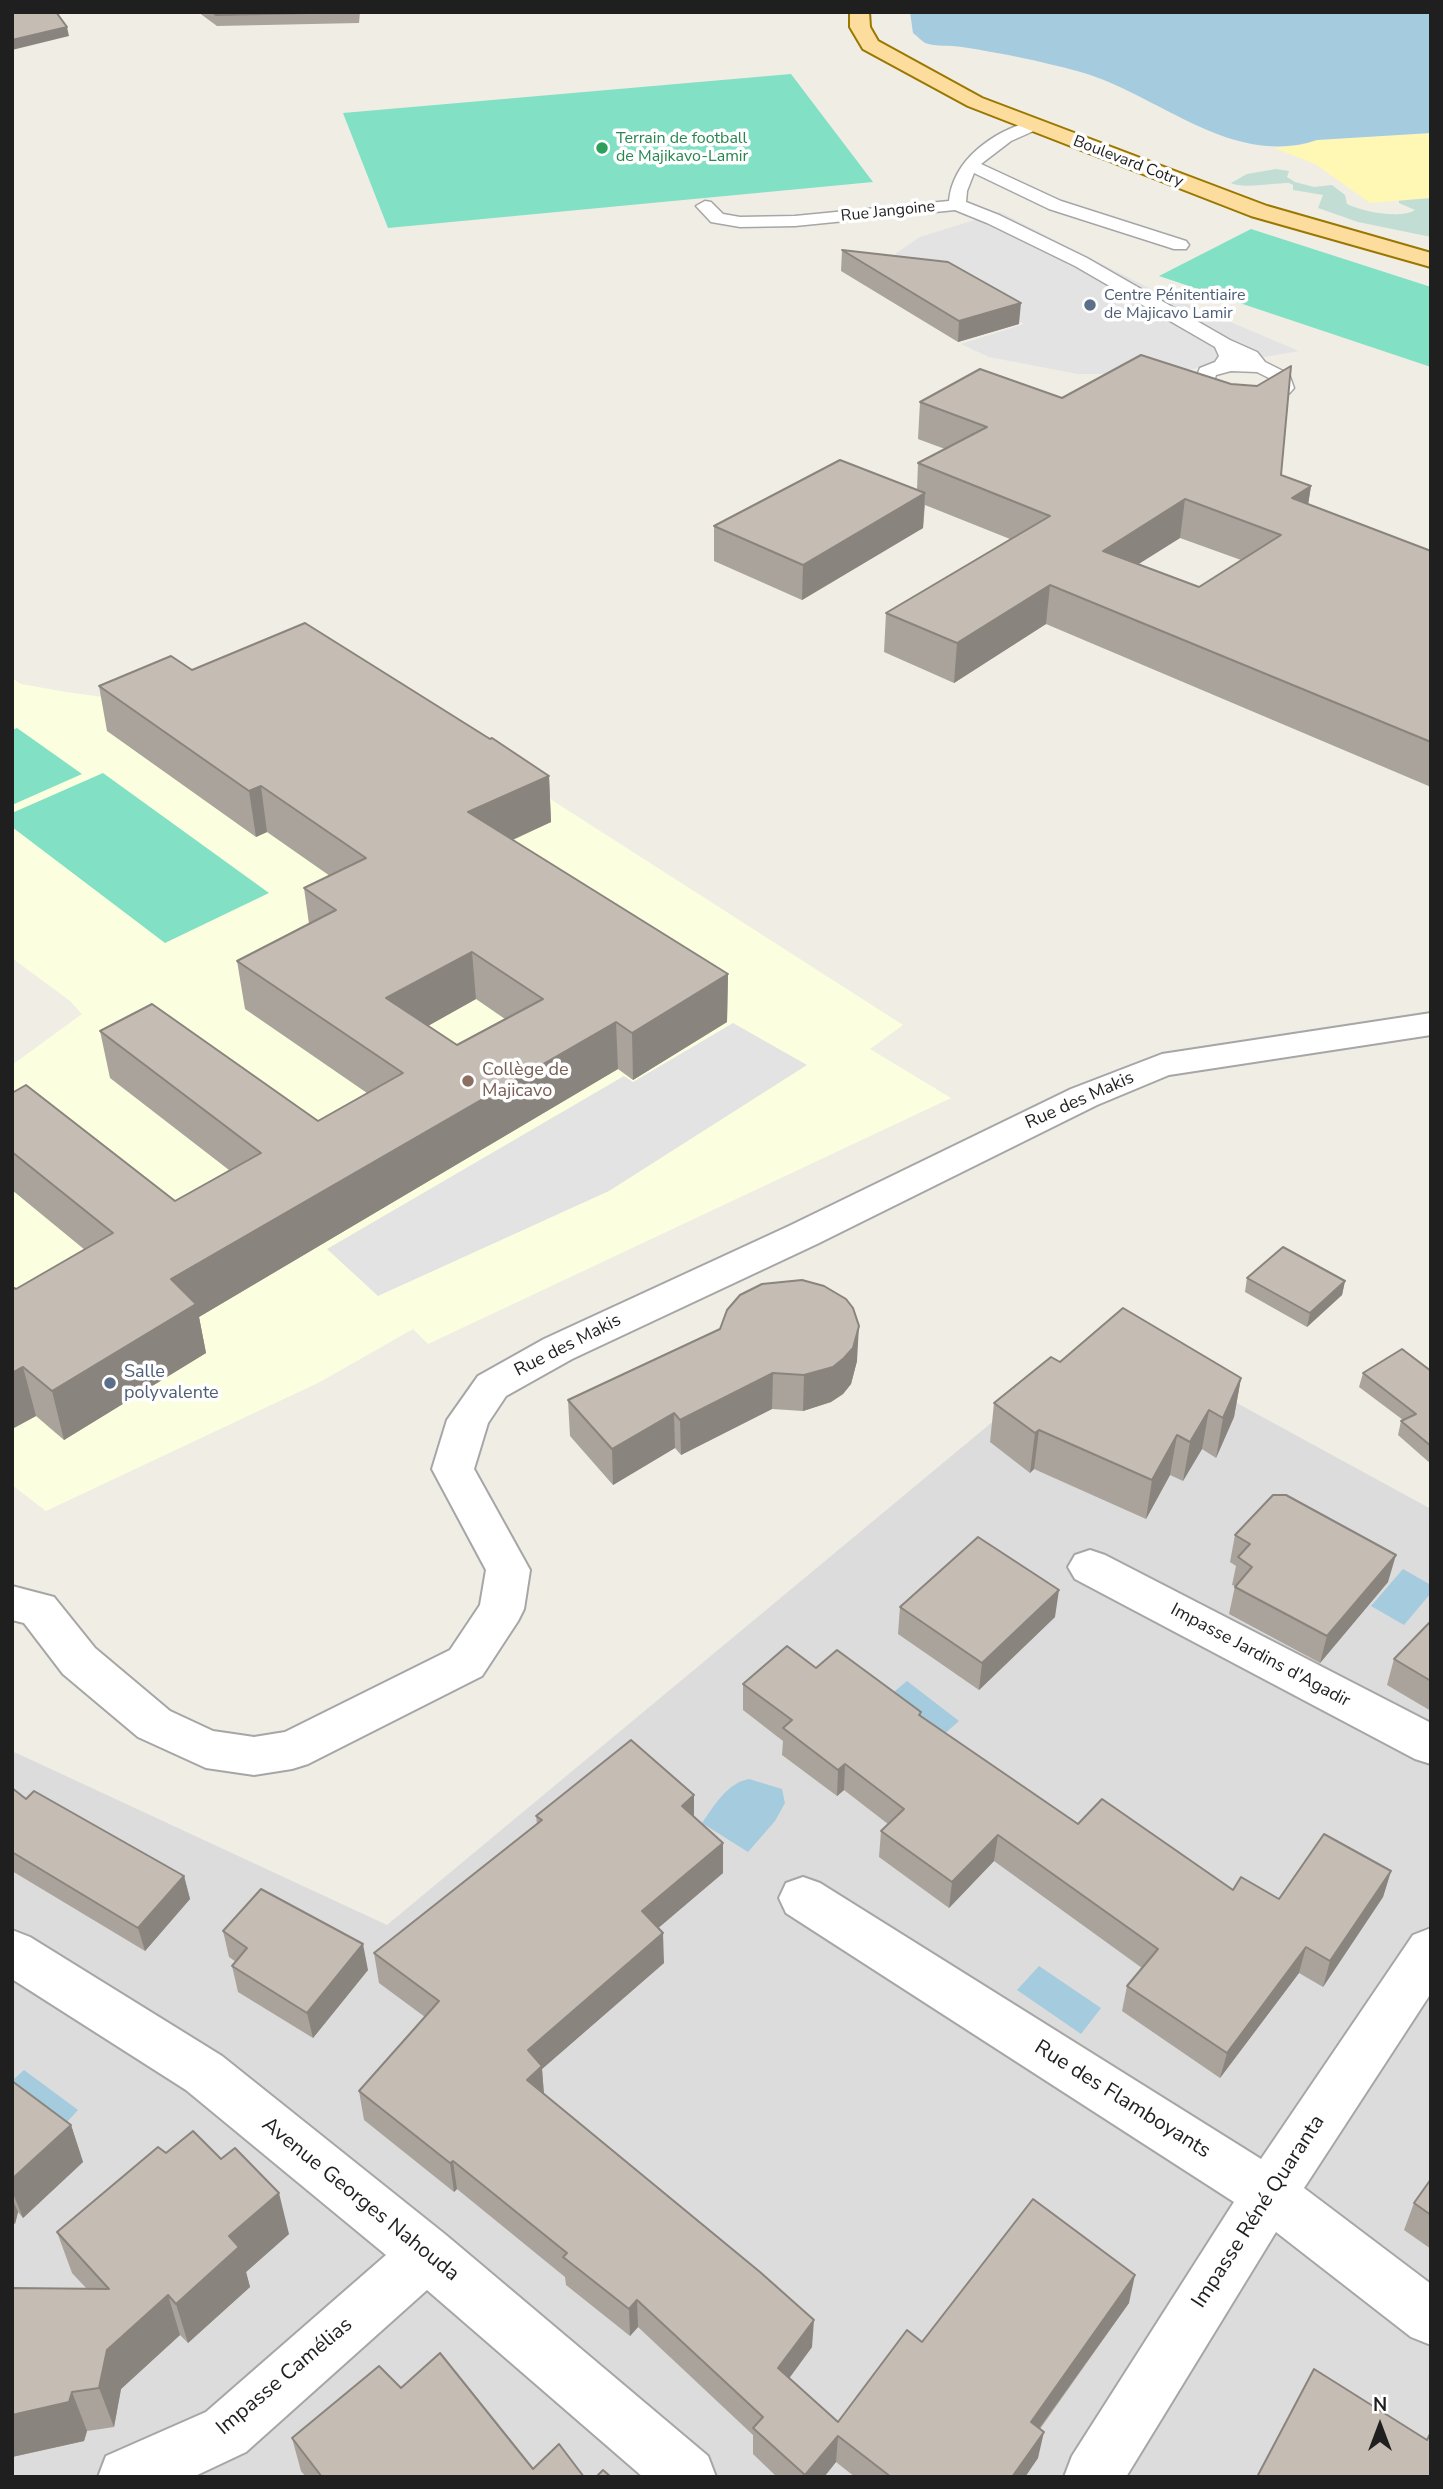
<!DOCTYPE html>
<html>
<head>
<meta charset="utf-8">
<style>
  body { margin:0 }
  #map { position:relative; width:1443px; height:2489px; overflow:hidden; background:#f0ede5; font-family:"Nunito Sans",sans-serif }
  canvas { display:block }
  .frame { position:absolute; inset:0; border:14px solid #1f1f1f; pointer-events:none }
  .north { position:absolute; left:1345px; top:2391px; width:70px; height:70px; -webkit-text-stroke:5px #fff; paint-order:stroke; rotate:0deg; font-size:19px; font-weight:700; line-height:28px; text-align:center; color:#1f1f1f }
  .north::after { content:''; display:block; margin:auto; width:24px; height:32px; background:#1f1f1f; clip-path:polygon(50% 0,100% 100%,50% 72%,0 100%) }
</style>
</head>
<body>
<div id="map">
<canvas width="1443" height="2489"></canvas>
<div class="frame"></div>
<div class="north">N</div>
</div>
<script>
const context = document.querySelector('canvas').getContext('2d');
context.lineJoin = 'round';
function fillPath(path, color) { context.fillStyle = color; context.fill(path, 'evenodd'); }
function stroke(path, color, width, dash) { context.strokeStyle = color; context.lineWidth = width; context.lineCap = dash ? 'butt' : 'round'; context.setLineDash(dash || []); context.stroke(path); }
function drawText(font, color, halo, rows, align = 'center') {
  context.font = font + ' "Nunito Sans",sans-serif'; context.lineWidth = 7; context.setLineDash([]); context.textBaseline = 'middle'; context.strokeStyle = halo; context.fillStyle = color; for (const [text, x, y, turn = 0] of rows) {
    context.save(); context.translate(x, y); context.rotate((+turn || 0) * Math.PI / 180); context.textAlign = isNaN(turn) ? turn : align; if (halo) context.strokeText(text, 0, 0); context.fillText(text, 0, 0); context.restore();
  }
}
const residential = new Path2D(`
  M 1103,1330 L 1431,1509 L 1431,2477 L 12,2477 L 12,1751 L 387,1925 Z`);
const education = new Path2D(`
  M 12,678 L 21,684 L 66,692 L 469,747 L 903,1025 L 870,1049 L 951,1098 L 428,1344 L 413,1329 L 320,1382 L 46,1511 L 12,1485 L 12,1065 L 82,1014 L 70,1001 L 12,958 Z`);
const wetland = new Path2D(`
  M 1276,169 L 1289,171 L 1287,177 L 1295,182 L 1314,187 L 1332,185 L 1345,195 L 1347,204 C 1363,212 1400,219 1415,210 L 1399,203 L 1399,198 L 1431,188 L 1431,237 L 1358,222 L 1318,208 L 1323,195 L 1293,190 L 1293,185 L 1289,183 C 1274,183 1242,189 1231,183 L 1247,174 Z`);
const sand = new Path2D(`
  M 1431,133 L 1431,198 L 1370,203 L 1315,164 L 1274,148 L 1302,145 L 1317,140 Z`);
const pitch = new Path2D(`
  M 791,74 L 873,182 L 388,228 L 343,113 Z
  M 1251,229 L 1431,287 L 1431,367 L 1159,276 Z
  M 17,728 L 82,774 L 12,805 L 12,730 Z
  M 103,773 L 269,893 L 165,943 L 12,827 L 12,813 Z`);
const parking = new Path2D(`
  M 1000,212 L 1145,286 L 1299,351 L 1164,374 L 1078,374 L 989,357 L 961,344 L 1024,324 L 895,254 L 920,237 Z
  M 733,1023 L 807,1065 L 609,1191 L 378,1296 L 327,1249 L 624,1076 L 633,1082 Z`);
const water = new Path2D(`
  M 910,12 L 1431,12 L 1431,133 L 1317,140 C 1231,169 1156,92 1077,71 C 1040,61 1001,53 962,47 C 951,45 936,47 925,43 C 922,41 917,36 913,33 Z
  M 1403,1569 L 1431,1585 L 1431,1593 L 1404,1625 L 1371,1606 Z
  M 907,1681 L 959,1721 L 934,1743 L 882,1702 Z
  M 749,1779 L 782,1789 L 785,1803 L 775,1821 L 748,1852 L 702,1823 C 714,1806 727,1783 749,1779 Z
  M 1039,1966 L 1101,2008 L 1081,2034 L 1017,1990 Z
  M 24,2070 L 78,2110 L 57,2133 L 12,2081 Z`);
const service = new Path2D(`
  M 1032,121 L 1040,126 L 1038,129 L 1011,141 L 981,164 L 1061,201 L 1186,241 L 1189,245 L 1186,249 L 1174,249 L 1049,209 L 974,173 L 967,191 L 966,202 L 999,215 L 1087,258 L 1230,340 L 1257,352 L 1265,362 L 1289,374 L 1294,388 C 1272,417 1214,409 1194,382 L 1200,368 L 1215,362 L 1219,356 L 1215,347 L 1075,266 L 987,223 L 955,210 L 795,226 L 740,227 L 711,222 L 696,206 L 705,201 L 711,202 L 723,214 L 740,217 L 795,216 L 949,201 C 953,159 994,131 1032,121 ZM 1231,371 L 1257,372 L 1273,380 L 1274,386 C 1256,399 1230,396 1214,381 L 1216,375 Z`);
const minor = new Path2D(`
  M 1431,1013 L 1431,1035 L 1169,1075 L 1097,1105 L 817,1244 L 572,1359 L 506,1396 L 488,1423 L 474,1469 L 530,1570 L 524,1609 L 518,1621 L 482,1676 L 308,1764 L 292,1769 L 254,1775 L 206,1768 L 138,1737 L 63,1674 L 24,1623 L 12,1620 L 12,1586 L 54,1597 L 95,1648 L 170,1711 L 213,1731 L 254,1737 L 285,1732 L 450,1650 L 480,1605 L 486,1570 L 432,1469 L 447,1420 L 478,1376 L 544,1339 L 789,1226 L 1071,1089 L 1162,1054 Z
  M 1090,1550 L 1105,1555 L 1431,1723 L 1431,1764 L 1415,1759 L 1075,1579 L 1068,1567 L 1075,1555 Z
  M 803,1877 L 820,1883 L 1261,2159 L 1413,1935 L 1431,1928 L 1431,1993 L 1304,2188 L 1431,2284 L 1431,2345 L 1411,2337 L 1276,2232 L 1126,2477 L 1064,2477 L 1072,2456 L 1234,2202 L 786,1913 L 779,1898 L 786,1883 Z
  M 12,1930 L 30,1937 L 222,2056 L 446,2235 L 708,2456 L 716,2477 L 643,2477 L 427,2290 L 246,2452 L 193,2477 L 98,2477 L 106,2456 L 206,2412 L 386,2255 L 186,2090 L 12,1979 Z`);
const primary = new Path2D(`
  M 850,12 L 869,12 L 870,27 L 878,41 L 982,98 L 1267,206 L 1431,253 L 1431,267 L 1251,216 L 968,106 L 863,49 L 850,27 Z`);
const wall = new Path2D(`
  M 198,12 L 360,12 L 359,23 L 217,26 Z
  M 842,250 L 1019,324 L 958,342 L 841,271 Z
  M 1062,398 L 1311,486 L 1308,504 L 1431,551 L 1431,787 L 1046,624 L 954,683 L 884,652 L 886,613 L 1010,539 L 925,505 L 923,528 L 802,600 L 714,561 L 714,526 L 917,490 L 918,463 L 945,449 L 918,439 L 920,402 ZM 1180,538 L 1241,560 L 1199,587 L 1138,564 Z
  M 192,670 L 549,776 L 551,822 L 513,840 L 728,974 L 727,1022 L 633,1080 L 618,1069 L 199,1317 L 206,1353 L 64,1440 L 36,1416 L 12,1429 L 12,1287 L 16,1289 L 85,1250 L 12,1190 L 12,1093 L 175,1201 L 229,1170 L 110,1078 L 100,1031 L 318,1121 L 367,1093 L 245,1009 L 237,961 L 309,924 L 304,888 L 330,876 L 267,832 L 256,837 L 107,731 L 99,686 ZM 476,999 L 505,1019 L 457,1045 L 428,1026 Z
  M 1247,1278 L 1345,1281 L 1342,1295 L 1307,1327 L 1245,1292 Z
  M 857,1361 L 851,1384 L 843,1394 L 831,1402 L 803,1411 L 772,1409 L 681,1455 L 675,1448 L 613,1485 L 570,1436 L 568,1400 Z
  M 1060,1362 L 1241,1378 L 1234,1417 L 1216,1458 L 1202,1449 L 1183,1481 L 1170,1475 L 1146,1519 L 1034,1469 L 1030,1473 L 990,1442 L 994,1403 Z
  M 1431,1371 L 1431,1464 L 1398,1435 L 1401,1421 L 1403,1420 L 1359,1387 L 1363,1373 Z
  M 1235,1535 L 1388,1582 L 1320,1663 L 1229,1614 L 1235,1586 L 1232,1585 L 1236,1566 L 1230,1562 Z
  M 900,1607 L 1055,1617 L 979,1690 L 898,1634 Z
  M 1431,1621 L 1431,1711 L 1387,1685 L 1394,1659 Z
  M 816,1668 L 921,1712 L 921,1716 L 1078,1824 L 1233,1890 L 1279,1899 L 1391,1871 L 1383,1897 L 1323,1987 L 1299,1973 L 1220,2078 L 1122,2011 L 1127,1986 L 1142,1968 L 994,1861 L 949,1908 L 879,1857 L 881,1831 L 888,1824 L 844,1790 L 837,1796 L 782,1755 L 783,1741 L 743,1710 L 743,1684 Z
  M 12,1788 L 26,1799 L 184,1876 L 190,1899 L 145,1951 L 12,1871 Z
  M 536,1816 L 694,1817 L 723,1873 L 658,1928 L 664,1963 L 542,2069 L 544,2095 L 812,2347 L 789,2378 L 838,2422 L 922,2342 L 1129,2303 L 1040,2429 L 1038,2458 L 1025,2477 L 855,2477 L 836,2462 L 824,2477 L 777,2477 L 753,2454 L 753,2435 L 638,2327 L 630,2336 L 566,2285 L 565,2277 L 457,2189 L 454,2192 L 364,2120 L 359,2091 L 425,2017 L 379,1983 L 374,1953 L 537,1824 Z
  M 223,1931 L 368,1970 L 313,2038 L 238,1992 L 232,1966 L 236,1962 L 229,1957 Z
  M 12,2081 L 71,2125 L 83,2162 L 23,2218 L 18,2212 L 15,2224 L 12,2223 Z
  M 166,2153 L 289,2234 L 246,2272 L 250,2287 L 188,2343 L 180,2335 L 121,2389 L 114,2427 L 87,2431 L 84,2441 L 12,2457 L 12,2288 L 86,2288 L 72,2273 L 57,2232 Z
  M 1431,2179 L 1431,2249 L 1404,2230 L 1414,2203 Z
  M 401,2388 L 533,2469 L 584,2477 L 306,2477 L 301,2471 L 292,2438 Z`);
const shadedWall = new Path2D(`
  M 67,27 L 69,36 L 12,50 L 12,40 Z
  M 1021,303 L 1019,324 L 958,342 L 959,321 Z
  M 1311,486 L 1305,524 L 1292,498 Z
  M 925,493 L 923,528 L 802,600 L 803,565 Z
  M 1185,499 L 1180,538 L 1099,589 L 1103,551 Z
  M 1050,585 L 1046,624 L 954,683 L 957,643 Z
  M 549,776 L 551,822 L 472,858 L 468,812 Z
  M 261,786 L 267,832 L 256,837 L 249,791 Z
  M 472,952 L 476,999 L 392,1046 L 386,998 Z
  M 728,974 L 727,1022 L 633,1080 L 632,1033 Z
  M 616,1022 L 618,1069 L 199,1317 L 206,1353 L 64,1440 L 52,1391 L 171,1279 Z
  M 1345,1281 L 1342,1295 L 1307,1327 L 1310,1313 Z
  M 859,1326 L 857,1361 L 851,1384 L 843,1394 L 831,1402 L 803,1411 L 804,1375 Z
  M 23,1367 L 36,1416 L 12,1429 L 12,1373 Z
  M 773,1373 L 772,1409 L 681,1455 L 680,1420 Z
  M 1241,1378 L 1234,1417 L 1216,1458 L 1223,1418 Z
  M 1209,1410 L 1202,1449 L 1183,1481 L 1190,1442 Z
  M 674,1413 L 675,1448 L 613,1485 L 612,1449 Z
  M 1039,1430 L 1034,1469 L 1030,1473 L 1035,1433 Z
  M 1177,1435 L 1170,1475 L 1146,1519 L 1152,1480 Z
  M 1396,1555 L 1388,1582 L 1320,1663 L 1327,1636 Z
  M 1059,1590 L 1055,1617 L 979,1690 L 982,1663 Z
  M 845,1764 L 844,1790 L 837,1796 L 838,1770 Z
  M 694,1795 L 694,1825 L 682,1806 Z
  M 998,1835 L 994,1861 L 949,1908 L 952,1882 Z
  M 723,1843 L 723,1873 L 643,1941 L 642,1911 Z
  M 1391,1871 L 1383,1897 L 1323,1987 L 1330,1961 Z
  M 184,1876 L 190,1899 L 145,1951 L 138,1928 Z
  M 663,1933 L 664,1963 L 542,2069 L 544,2095 L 527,2080 L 528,2050 Z
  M 363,1944 L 368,1970 L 313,2038 L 307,2013 Z
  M 1306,1947 L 1299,1973 L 1220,2078 L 1227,2053 Z
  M 71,2125 L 83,2162 L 23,2218 L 12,2191 L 12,2179 Z
  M 453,2161 L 457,2189 L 454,2192 L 450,2163 Z
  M 279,2193 L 289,2234 L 246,2272 L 250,2287 L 188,2343 L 176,2304 L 229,2236 Z
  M 12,2198 L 18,2212 L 15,2224 L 12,2216 Z
  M 1135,2275 L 1129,2303 L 1025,2448 L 1031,2422 Z
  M 168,2295 L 180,2335 L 121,2389 L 114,2427 L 99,2388 L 107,2350 Z
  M 637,2300 L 638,2327 L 630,2336 L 629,2309 Z
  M 814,2320 L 812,2347 L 777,2395 L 778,2368 Z
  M 72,2392 L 87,2431 L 84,2441 L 12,2457 L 12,2415 Z
  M 1044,2432 L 1038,2458 L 1025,2477 L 1012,2477 Z
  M 838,2436 L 836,2462 L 824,2477 L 805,2477 L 805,2475 Z`);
const building = new Path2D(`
  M 12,12 L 56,12 L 67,27 L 12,40 Z
  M 212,12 L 358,12 L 216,15 Z
  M 842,250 L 948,262 L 1021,303 L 959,321 Z
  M 1141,355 L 1231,384 L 1257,386 L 1291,366 L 1281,475 L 1311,486 L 1292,498 L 1431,551 L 1431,742 L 1050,585 L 957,643 L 886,613 L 1050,516 L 918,463 L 987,427 L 920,402 L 980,369 L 1062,398 ZM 1185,499 L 1281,535 L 1199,587 L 1103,551 Z
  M 840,460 L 925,493 L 803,565 L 714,526 Z
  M 305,623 L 490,739 L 492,738 L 549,776 L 468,812 L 728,974 L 632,1033 L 616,1022 L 171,1279 L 196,1304 L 52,1391 L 23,1367 L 12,1373 L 12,1287 L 16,1289 L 113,1233 L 12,1152 L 12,1093 L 26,1085 L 175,1201 L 261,1153 L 100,1031 L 152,1004 L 318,1121 L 403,1073 L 237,961 L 336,910 L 304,888 L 366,858 L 261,786 L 249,791 L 99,686 L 171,656 L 192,670 ZM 472,952 L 543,999 L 457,1045 L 386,998 Z
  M 1283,1247 L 1345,1281 L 1310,1313 L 1247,1278 Z
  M 802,1280 L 824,1286 L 846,1299 L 853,1308 L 859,1326 L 853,1348 L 844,1358 L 833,1367 L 804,1375 L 773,1373 L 680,1420 L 674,1413 L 612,1449 L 568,1400 L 720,1329 L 727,1310 L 740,1295 L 762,1284 Z
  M 1123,1308 L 1241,1378 L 1223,1418 L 1209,1410 L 1190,1442 L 1177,1435 L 1152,1480 L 1039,1430 L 1035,1433 L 994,1403 L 1051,1357 L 1060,1362 Z
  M 1402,1349 L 1431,1371 L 1431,1446 L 1401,1421 L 1416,1414 L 1363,1373 Z
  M 1273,1495 L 1286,1495 L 1396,1555 L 1327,1636 L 1235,1587 L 1252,1567 L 1238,1557 L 1250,1544 L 1235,1535 Z
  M 978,1537 L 1059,1590 L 982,1663 L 900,1607 Z
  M 1431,1621 L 1431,1681 L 1394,1659 Z
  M 787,1646 L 816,1668 L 837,1650 L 921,1712 L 919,1715 L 1078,1824 L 1102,1799 L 1233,1890 L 1241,1877 L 1279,1899 L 1324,1834 L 1391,1871 L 1330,1961 L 1306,1947 L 1227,2053 L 1127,1986 L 1158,1949 L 998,1835 L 952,1882 L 881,1831 L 904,1809 L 845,1764 L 838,1770 L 783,1728 L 792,1720 L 743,1684 Z
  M 631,1740 L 694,1795 L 682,1806 L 723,1843 L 642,1911 L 663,1933 L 528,2050 L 542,2066 L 527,2080 L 760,2272 L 814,2320 L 778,2368 L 838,2422 L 907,2330 L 922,2342 L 1033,2199 L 1135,2275 L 1031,2422 L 1044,2432 L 1012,2477 L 891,2477 L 838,2436 L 805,2475 L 753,2428 L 763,2417 L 637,2300 L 629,2309 L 563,2257 L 567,2253 L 453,2161 L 450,2163 L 359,2091 L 439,2001 L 374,1953 L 542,1820 L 536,1816 Z
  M 12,1788 L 26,1799 L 34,1791 L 184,1876 L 138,1928 L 12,1852 Z
  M 261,1889 L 363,1944 L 307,2013 L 232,1966 L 247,1948 L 223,1931 Z
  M 12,2081 L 71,2125 L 12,2179 Z
  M 193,2131 L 221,2159 L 235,2148 L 279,2193 L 229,2236 L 239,2247 L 176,2304 L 168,2295 L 107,2350 L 99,2388 L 72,2392 L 69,2402 L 12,2415 L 12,2288 L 109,2289 L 57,2232 L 158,2147 L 166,2153 Z
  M 1431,2179 L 1431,2215 L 1414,2203 Z
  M 440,2353 L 533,2469 L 559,2444 L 584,2477 L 322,2477 L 292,2438 L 379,2366 L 401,2388 Z
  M 1314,2369 L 1427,2440 L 1431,2432 L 1431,2477 L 1257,2477 Z
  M 603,2470 L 611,2477 L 596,2477 Z`);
const markers = [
  [602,148,7,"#2e9e5b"],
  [1090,305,7,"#5c6f8a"],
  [468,1081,7,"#8d6e63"],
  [110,1383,7,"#5c6f8a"]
];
const farLeisurenames = [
  ["Terrain de football",616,139],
  ["de Majikavo-Lamir",616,157]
];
const farStreetnames = [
  ["Boulevard Cotry",1128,162,21],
  ["Rue Jangoine",888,212,-6]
];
const farServicenames = [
  ["Centre Pénitentiaire",1104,296],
  ["de Majicavo Lamir",1104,314]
];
const educationNames = [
  ["Collège de",482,1071],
  ["Majicavo",482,1092]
];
const streetNames = [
  ["Rue des Makis",1080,1101,-24],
  ["Rue des Makis",568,1346,-27],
  ["Impasse Jardins d'Agadir",1260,1656,28]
];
const serviceNames = [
  ["Salle",124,1373],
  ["polyvalente",124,1394]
];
const nearStreetnames = [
  ["Rue des Flamboyants",1122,2100,32],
  ["Avenue Georges Nahouda",360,2200,39],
  ["Impasse Réné Quaranta",1259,2212,-57],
  ["Impasse Camélias",285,2377,-40]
];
fillPath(residential, '#dddcdc');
fillPath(education, '#fcffdf');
fillPath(wetland, '#c2ded4');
fillPath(sand, '#fff7b4');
fillPath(pitch, '#82e0c5');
fillPath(parking, '#e3e3e3');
fillPath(water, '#a5cbde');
stroke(service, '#a6a6a6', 3);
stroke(minor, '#a6a6a6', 4);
stroke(primary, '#9a7700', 4);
fillPath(service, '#fff');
fillPath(minor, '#fff');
fillPath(primary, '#fddd9d');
fillPath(wall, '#a9a39b');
fillPath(shadedWall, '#8a847e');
fillPath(building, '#c5bdb4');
stroke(building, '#8a847e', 2);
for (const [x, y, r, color] of markers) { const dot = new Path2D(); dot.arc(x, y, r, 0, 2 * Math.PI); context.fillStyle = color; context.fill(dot); stroke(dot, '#fff', 2.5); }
drawText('16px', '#27864d', '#fff', farLeisurenames, 'left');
drawText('16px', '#1f1f1f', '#fff', farStreetnames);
drawText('16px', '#4e5e75', '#fff', farServicenames, 'left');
drawText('18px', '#785e54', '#fff', educationNames, 'left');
drawText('18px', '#1f1f1f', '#fff', streetNames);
drawText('18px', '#4e5e75', '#fff', serviceNames, 'left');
drawText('21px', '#1f1f1f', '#fff', nearStreetnames);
</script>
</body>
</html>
